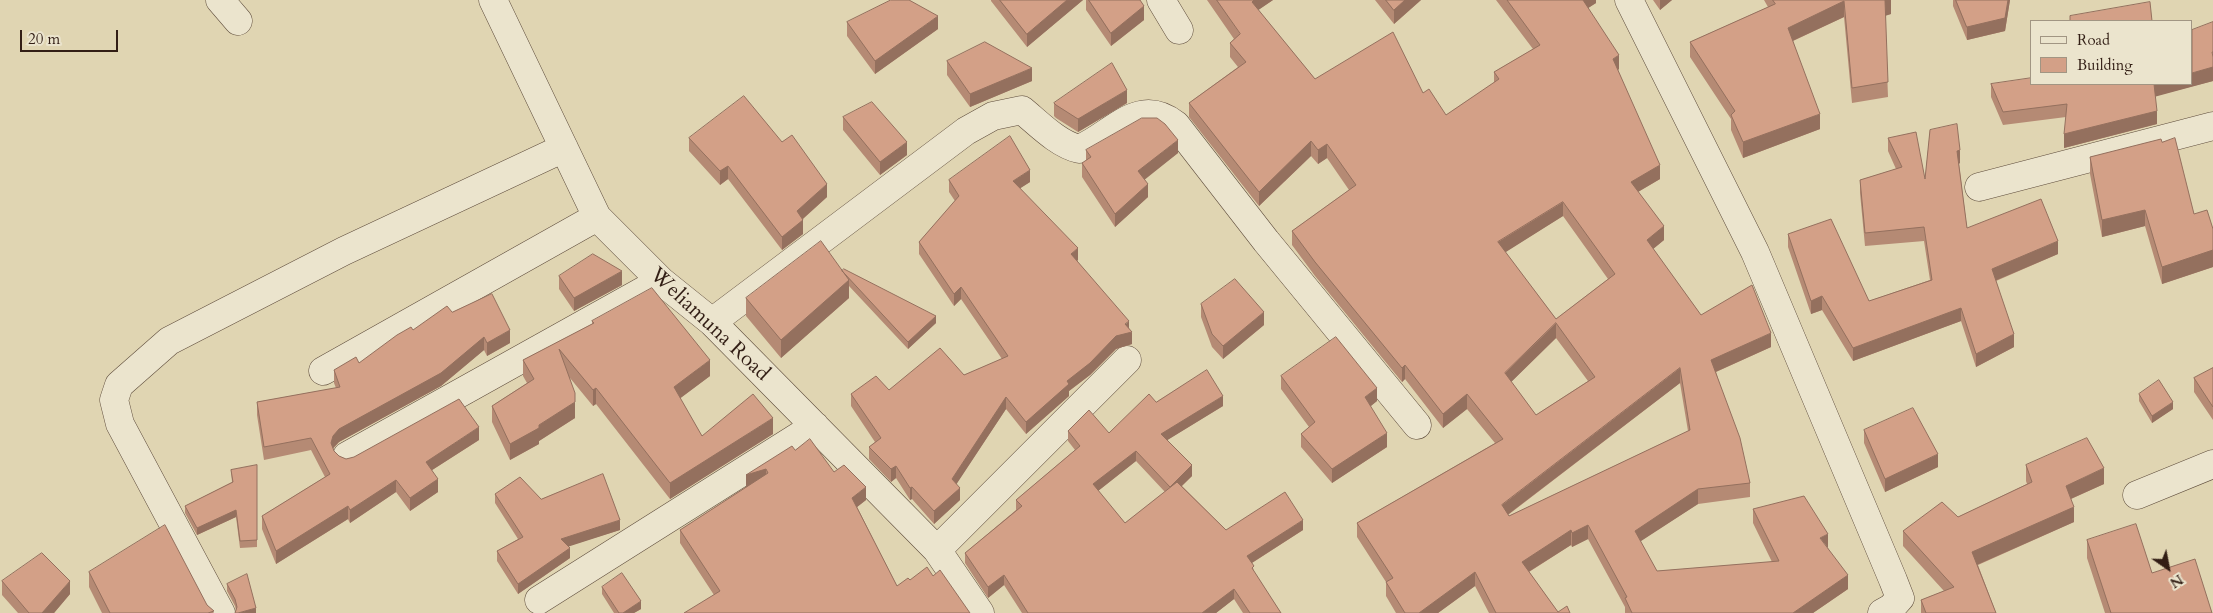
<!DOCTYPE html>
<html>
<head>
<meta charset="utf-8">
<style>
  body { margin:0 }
  #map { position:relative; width:2213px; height:613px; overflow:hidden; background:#e0d5b2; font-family:Cardo,serif }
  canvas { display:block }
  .legend { position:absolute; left:2030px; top:20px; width:162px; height:65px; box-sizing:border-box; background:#ebe4cd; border:1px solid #a19583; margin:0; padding:6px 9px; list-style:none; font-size:15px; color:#321e15 }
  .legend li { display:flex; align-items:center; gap:10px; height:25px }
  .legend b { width:25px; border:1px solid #a19583 }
  .north { position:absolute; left:2143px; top:543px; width:50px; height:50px; -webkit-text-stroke:4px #ebe4cd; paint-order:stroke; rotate:147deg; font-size:14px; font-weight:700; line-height:20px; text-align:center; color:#321e15 }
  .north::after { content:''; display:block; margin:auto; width:18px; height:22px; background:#321e15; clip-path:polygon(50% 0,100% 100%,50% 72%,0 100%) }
  .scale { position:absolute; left:20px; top:30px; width:98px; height:22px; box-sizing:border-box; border:2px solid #321e15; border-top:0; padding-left:6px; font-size:15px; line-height:18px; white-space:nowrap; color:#321e15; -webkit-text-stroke:4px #ebe4cd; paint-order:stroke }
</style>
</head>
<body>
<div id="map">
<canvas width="2213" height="613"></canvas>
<ul class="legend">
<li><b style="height:6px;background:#ebe4cd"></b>Road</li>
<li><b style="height:14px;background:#d3a087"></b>Building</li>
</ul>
<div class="north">N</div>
<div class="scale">20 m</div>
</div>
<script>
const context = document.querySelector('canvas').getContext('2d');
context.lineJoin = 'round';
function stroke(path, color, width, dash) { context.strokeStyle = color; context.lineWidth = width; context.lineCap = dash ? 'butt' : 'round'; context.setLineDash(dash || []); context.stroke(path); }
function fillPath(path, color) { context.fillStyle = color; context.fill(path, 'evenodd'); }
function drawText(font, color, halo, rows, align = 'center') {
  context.font = font + ' Cardo,serif'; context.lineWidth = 4.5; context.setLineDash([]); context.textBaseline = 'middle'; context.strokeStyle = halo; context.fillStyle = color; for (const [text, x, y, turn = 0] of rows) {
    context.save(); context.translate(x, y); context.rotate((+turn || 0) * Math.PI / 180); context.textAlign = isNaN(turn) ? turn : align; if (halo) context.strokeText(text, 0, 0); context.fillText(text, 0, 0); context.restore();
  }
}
const minor = new Path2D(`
  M 220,0 L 238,21
  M 493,0 L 597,217 L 661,281 L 712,322 L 937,550 L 980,613
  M 1161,0 L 1179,30
  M 1629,0 L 1755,252 L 1893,580 L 1900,598 L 1891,608 L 1882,613
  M 1979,187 L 2213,126
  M 712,322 L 966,131 L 993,116 L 1022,110 C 1039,124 1058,144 1079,149 C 1113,135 1138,95 1176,125 L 1266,241 L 1417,425
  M 323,371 L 597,217
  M 347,456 L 661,281
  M 2137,495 L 2213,464
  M 937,550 L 1127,360
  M 539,600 L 815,426
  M 221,613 L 120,424 L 114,400 L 119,385 L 169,341 L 344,251 L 564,148`);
const wall = new Path2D(`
  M 991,0 L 1083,0 L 1027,47 L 991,1 Z
  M 1086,0 L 1140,0 L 1144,20 L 1111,46 L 1086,10 Z
  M 1207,0 L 1273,0 L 1258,10 L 1315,79 L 1423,93 L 1446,115 L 1494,83 L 1494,72 L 1533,49 L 1496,0 L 1596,0 L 1596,3 L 1588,8 L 1619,69 L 1618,70 L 1660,179 L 1638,192 L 1664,240 L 1653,249 L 1701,315 L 1771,347 L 1716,372 L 1750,483 L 1750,497 L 1698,504 L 1640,541 L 1657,571 L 1772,562 L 1753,523 L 1753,509 L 1828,548 L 1848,589 L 1813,613 L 1625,613 L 1625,607 L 1588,539 L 1572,547 L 1571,545 L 1529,572 L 1558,612 L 1570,613 L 1489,613 L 1475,586 L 1438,613 L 1396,613 L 1386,596 L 1386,582 L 1357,537 L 1357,523 L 1495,443 L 1467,409 L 1443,428 L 1405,379 L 1402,382 L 1315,276 L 1292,245 L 1292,231 L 1349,190 L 1327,158 L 1318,164 L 1311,156 L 1259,206 L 1189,117 L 1189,103 L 1238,67 L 1230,57 L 1230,43 L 1234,39 ZM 1563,216 L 1608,279 L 1556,319 L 1505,252 ZM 1556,338 L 1588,381 L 1536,415 L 1511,382 ZM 1680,383 L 1688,431 L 1509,516 L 1508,515 Z
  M 1375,0 L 1421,0 L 1394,24 Z
  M 1653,0 L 1672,0 L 1660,10 Z
  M 1764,0 L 1891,0 L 1891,14 L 1885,15 L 1888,97 L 1852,103 L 1844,17 L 1793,41 L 1820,129 L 1743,158 L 1731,130 L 1731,119 L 1690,57 L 1690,42 L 1768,7 Z
  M 1953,0 L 2010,0 L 2005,31 L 1967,40 L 1953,6 Z
  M 847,22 L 938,29 L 875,74 L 847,36 Z
  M 2213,22 L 2213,81 L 2155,96 L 2157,124 L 2064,148 L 2066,117 L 2003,125 L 1991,97 L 1991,84 L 2192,84 Z
  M 947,61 L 1032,81 L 970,107 L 947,75 Z
  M 1054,103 L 1127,103 L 1078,132 L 1056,118 L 1054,116 Z
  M 843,117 L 907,155 L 880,175 L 843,130 Z
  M 1930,130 L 1960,163 L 1959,164 L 1967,228 L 2058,254 L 1996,281 L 2014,347 L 1976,367 L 1961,321 L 1853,361 L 1822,310 L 1811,314 L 1788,247 L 1788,234 L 1869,301 L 1930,280 L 1924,241 L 1865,246 L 1860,193 L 1860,180 L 1896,169 L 1888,151 L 1888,138 L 1925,179 Z
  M 689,138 L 827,197 L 803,219 L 803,234 L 782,250 L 728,179 L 720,185 L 689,151 Z
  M 2162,142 L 2194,214 L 2213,229 L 2213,267 L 2162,284 L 2145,226 L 2102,237 L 2090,174 L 2090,157 Z
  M 1086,150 L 1178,153 L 1144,179 L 1148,197 L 1115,227 L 1082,177 L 1082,163 L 1086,161 Z
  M 949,180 L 1030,182 L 1020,188 L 1078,260 L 1077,261 L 1129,328 L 1132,344 L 1116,349 L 1090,375 L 1069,391 L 1069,396 L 1026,434 L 1006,409 L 956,484 L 960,500 L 934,524 L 912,499 L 910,500 L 896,478 L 891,482 L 869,459 L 869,447 L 875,442 L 851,406 L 851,394 L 889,390 L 964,375 L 1002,359 L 961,299 L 954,306 L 919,254 L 919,242 L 955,201 L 949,192 Z
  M 842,271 L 936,323 L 908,349 L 849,286 L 849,298 L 781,358 L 746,316 L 746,298 Z
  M 559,276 L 622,285 L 574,311 L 559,289 Z
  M 1201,304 L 1264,325 L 1223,359 L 1212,347 L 1201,317 Z
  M 452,312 L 510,343 L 487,356 L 484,350 L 441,386 L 339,442 L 333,449 L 334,451 L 339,456 L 346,459 L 479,440 L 432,470 L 438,492 L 410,511 L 396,492 L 350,523 L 348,519 L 276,564 L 262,529 L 262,516 L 325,477 L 311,450 L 264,460 L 257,415 L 257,402 L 336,388 L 334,383 L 334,370 L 359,363 Z
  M 592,321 L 710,376 L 680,398 L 702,436 L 773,434 L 670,499 L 596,404 L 593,406 L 570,378 L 575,418 L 539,441 L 539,444 L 510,460 L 492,422 L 492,406 L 527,383 L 523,376 L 523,360 L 592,324 Z
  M 2213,368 L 2213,420 L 2194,392 L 2194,378 Z
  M 1281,376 L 1377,401 L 1370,406 L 1387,447 L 1332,483 L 1301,447 L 1301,434 L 1309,427 L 1281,389 Z
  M 2139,394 L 2173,409 L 2152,423 L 2139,401 Z
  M 1156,402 L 1223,406 L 1167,440 L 1192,476 L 1182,486 L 1226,530 L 1303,530 L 1252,563 L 1254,572 L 1281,613 L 1243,613 L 1234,599 L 1216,613 L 1022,613 L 1004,585 L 988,598 L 965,563 L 965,553 L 1016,510 L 1016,500 L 1075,450 L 1068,441 L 1068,431 L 1109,433 ZM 1136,461 L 1165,492 L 1125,523 L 1098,491 Z
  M 1864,430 L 1938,467 L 1885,492 L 1864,443 Z
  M 795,450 L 834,472 L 866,500 L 857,507 L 897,586 L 910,580 L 933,576 L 970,613 L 714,595 L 680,543 L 680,530 L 746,487 L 746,475 Z
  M 257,465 L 257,547 L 240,548 L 236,517 L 197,535 L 185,513 L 185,506 L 232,482 L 231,470 Z
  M 2026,465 L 2104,484 L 2071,499 L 2074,522 L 1978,565 L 1996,613 L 1921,613 L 1921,600 L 1944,591 L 1903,546 L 1903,531 L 1958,517 L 2027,484 L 2026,481 Z
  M 495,494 L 541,499 L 620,530 L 568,546 L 570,558 L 518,594 L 497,561 L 497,551 L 518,539 L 495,503 Z
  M 2087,540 L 2152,573 L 2212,613 L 2105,613 L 2087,558 Z
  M 89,572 L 207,605 L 214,613 L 102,613 L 89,587 Z
  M 2,581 L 70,594 L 54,613 L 18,613 L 2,595 Z
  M 227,584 L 256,613 L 236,610 L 235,606 L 227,591 Z
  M 602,587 L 641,609 L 634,613 L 614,613 L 602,594 Z`);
const shadedWall = new Path2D(`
  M 1067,0 L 1083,0 L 1027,47 L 1027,34 Z
  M 1254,0 L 1273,0 L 1254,13 L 1252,2 Z
  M 1405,0 L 1421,0 L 1394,24 L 1394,10 Z
  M 1582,0 L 1596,0 L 1596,3 L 1582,12 Z
  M 1660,0 L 1672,0 L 1660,10 Z
  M 1885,0 L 1891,0 L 1891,14 L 1885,16 Z
  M 2008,0 L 2010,0 L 2005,31 L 1967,40 L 1967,27 Z
  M 1844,1 L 1844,17 L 1788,43 L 1788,28 Z
  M 1144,6 L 1144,20 L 1111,46 L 1111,33 Z
  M 938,16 L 938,29 L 875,74 L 875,61 Z
  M 1619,55 L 1619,69 L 1613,73 L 1613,59 Z
  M 2213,67 L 2213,81 L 2154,97 L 2154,84 L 2192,84 L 2192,73 Z
  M 1032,68 L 1032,81 L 970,107 L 970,94 Z
  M 1127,90 L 1127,103 L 1078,132 L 1078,119 Z
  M 2157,111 L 2157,124 L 2064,148 L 2064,134 Z
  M 1820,114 L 1820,129 L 1743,158 L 1743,142 Z
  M 1178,140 L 1178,153 L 1138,185 L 1138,171 Z
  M 1311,141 L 1311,156 L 1259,206 L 1259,192 Z
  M 907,142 L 907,155 L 880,175 L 880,162 Z
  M 1327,144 L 1327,158 L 1318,164 L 1318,150 Z
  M 1960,150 L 1960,163 L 1957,164 L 1957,151 Z
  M 1660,165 L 1660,179 L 1631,196 L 1631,182 Z
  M 728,166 L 728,179 L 720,185 L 720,171 Z
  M 1030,170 L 1030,182 L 1013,193 L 1013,181 Z
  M 827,184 L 827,197 L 797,224 L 797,211 Z
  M 1148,184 L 1148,197 L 1115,227 L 1115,214 Z
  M 1563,202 L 1563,216 L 1498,257 L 1498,242 Z
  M 2145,210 L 2145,226 L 2102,237 L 2102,220 Z
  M 803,220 L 803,234 L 782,250 L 782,237 Z
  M 1664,226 L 1664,240 L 1647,254 L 1647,240 Z
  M 2058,241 L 2058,254 L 1992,282 L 1992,269 Z
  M 1078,248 L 1078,260 L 1071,266 L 1071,254 Z
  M 2213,250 L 2213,267 L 2162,284 L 2162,267 Z
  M 622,271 L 622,285 L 574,311 L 574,298 Z
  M 849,280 L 849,298 L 781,358 L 781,340 Z
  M 961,287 L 961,299 L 954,306 L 954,294 Z
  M 1822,296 L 1822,310 L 1811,314 L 1811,301 Z
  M 1961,308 L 1961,321 L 1853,361 L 1853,348 Z
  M 1264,312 L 1264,325 L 1223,359 L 1223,346 Z
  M 936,316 L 936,323 L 908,349 L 908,342 Z
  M 1129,321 L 1129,333 L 1132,332 L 1132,344 L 1116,349 L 1090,375 L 1069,391 L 1069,396 L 1026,434 L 1026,422 L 1067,381 Z
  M 1556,323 L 1556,338 L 1505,388 L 1505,373 Z
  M 510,330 L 510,343 L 487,356 L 487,343 Z
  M 1771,333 L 1771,347 L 1711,374 L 1711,360 Z
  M 2014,334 L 2014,347 L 1976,367 L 1976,354 Z
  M 484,337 L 484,350 L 441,386 L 339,442 L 333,448 L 331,456 L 331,443 L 333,436 L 339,429 Z
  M 710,360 L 710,376 L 674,403 L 674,387 Z
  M 1405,365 L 1405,379 L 1402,382 L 1402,368 Z
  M 1680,368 L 1680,383 L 1502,519 L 1502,505 Z
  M 596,388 L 596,404 L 593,406 L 593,390 Z
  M 1377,388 L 1377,401 L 1365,411 L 1365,397 Z
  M 1467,394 L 1467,409 L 1443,428 L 1443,414 Z
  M 1223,396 L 1223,406 L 1161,444 L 1161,434 Z
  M 1006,397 L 1006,409 L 952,491 L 952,479 Z
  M 575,402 L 575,418 L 539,441 L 539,444 L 510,460 L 510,444 Z
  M 2173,402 L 2173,409 L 2152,423 L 2152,416 Z
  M 773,418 L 773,434 L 670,499 L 670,483 Z
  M 479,427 L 479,440 L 426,474 L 426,462 Z
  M 1387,433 L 1387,447 L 1332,483 L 1332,469 Z
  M 1136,451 L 1136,461 L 1093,495 L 1093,484 Z
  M 1938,454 L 1938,467 L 1885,492 L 1885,479 Z
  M 1192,465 L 1192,476 L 1170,497 L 1170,487 Z
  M 896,466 L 896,478 L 891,482 L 891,469 Z
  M 2104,468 L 2104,484 L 2066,501 L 2066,486 Z
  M 766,469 L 766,482 L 746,488 L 746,475 Z
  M 438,479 L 438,492 L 410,511 L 410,498 Z
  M 396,480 L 396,492 L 350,523 L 350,510 Z
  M 866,487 L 866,500 L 852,511 L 852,498 Z
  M 912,487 L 912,499 L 910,500 L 910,488 Z
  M 960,488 L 960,500 L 934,524 L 934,511 Z
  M 1698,489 L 1698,504 L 1635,545 L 1635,531 Z
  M 348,506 L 348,519 L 276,564 L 276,551 Z
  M 2074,507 L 2074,522 L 1972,567 L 1972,552 Z
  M 236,510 L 236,517 L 197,535 L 197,528 Z
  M 620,520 L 620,530 L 561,549 L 561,539 Z
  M 1303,520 L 1303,530 L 1247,566 L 1247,556 Z
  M 1588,525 L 1588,539 L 1572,547 L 1572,533 Z
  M 1571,530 L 1571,545 L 1522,576 L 1522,562 Z
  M 1828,534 L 1828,548 L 1820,538 Z
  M 570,548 L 570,558 L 518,594 L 518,584 Z
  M 1475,572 L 1475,586 L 1438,613 L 1419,613 Z
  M 1004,575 L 1004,585 L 988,598 L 988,587 Z
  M 1848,575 L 1848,589 L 1813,613 L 1793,613 Z
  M 70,581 L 70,594 L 54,613 L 42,613 Z
  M 1234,589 L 1234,599 L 1216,613 L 1202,613 Z
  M 641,601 L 641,609 L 634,613 L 623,613 Z
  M 256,608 L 256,613 L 238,613 Z`);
const building = new Path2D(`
  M 891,0 L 909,0 L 938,16 L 875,61 L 847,22 Z
  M 1000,0 L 1067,0 L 1027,34 Z
  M 1089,0 L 1140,0 L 1144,6 L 1111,33 Z
  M 1217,0 L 1254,0 L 1252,2 L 1315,79 L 1393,32 L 1423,93 L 1429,89 L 1446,115 L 1499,79 L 1494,72 L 1540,45 L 1507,0 L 1583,0 L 1619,55 L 1613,59 L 1660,165 L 1631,182 L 1664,226 L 1647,240 L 1701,315 L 1752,285 L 1771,333 L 1711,360 L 1740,438 L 1750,483 L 1698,489 L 1635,531 L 1657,571 L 1779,561 L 1753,509 L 1804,496 L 1828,534 L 1820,538 L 1848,575 L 1793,613 L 1632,613 L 1625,598 L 1627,597 L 1588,525 L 1572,533 L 1571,530 L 1522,562 L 1558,612 L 1567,606 L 1570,613 L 1496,613 L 1475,572 L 1419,613 L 1405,613 L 1386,582 L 1393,578 L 1357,523 L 1503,439 L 1467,394 L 1443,414 L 1405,365 L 1402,368 L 1315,262 L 1292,231 L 1356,185 L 1327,144 L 1318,150 L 1311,141 L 1259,192 L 1189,103 L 1246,62 L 1230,43 L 1240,34 ZM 1563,202 L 1615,274 L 1556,319 L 1498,242 ZM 1556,323 L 1595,377 L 1536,415 L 1505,373 ZM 1680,368 L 1690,430 L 1509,516 L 1502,505 Z
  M 1386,0 L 1405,0 L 1394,10 Z
  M 1773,0 L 1885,0 L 1888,82 L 1852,88 L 1844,1 L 1788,28 L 1820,114 L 1743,142 L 1731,115 L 1735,111 L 1690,42 L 1775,4 Z
  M 1956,0 L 2008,0 L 2005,18 L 1967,27 Z
  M 2150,2 L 2152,21 L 2070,21 L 2070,16 Z
  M 2213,22 L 2213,52 L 2212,52 L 2213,57 L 2213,67 L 2192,73 L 2192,30 Z
  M 985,42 L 1032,68 L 970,94 L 947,61 Z
  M 1112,63 L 1127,90 L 1078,119 L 1056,105 L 1054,103 Z
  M 2032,78 L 2032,84 L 2154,84 L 2157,111 L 2064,134 L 2067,104 L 2003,112 L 1991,84 Z
  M 744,96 L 782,142 L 792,135 L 827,184 L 797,211 L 803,220 L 782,237 L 728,166 L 720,171 L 689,138 Z
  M 872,102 L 907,142 L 880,162 L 843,117 Z
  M 1142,118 L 1157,118 L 1165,124 L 1178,140 L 1138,171 L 1148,184 L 1115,214 L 1082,163 L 1091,157 L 1086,150 Z
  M 1957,124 L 1960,150 L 1957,151 L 1967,228 L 2041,199 L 2058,241 L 1992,269 L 2014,334 L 1976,354 L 1961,308 L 1853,348 L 1822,296 L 1811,301 L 1788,234 L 1831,219 L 1869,301 L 1932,280 L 1924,227 L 1865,233 L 1860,180 L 1902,167 L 1888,138 L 1916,132 L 1925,179 L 1930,130 Z
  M 1010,136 L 1030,170 L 1013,181 L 1078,248 L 1071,254 L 1129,321 L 1125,324 L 1132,332 L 1116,336 L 1090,363 L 1067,381 L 1069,384 L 1026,422 L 1006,397 L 952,479 L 960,488 L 934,511 L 912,487 L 910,488 L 896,466 L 891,469 L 869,447 L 881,438 L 851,394 L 876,376 L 889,390 L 940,348 L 964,375 L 1008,356 L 961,287 L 954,294 L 919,242 L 959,196 L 949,180 Z
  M 2175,138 L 2194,214 L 2207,210 L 2213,229 L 2213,250 L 2162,267 L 2145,210 L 2102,220 L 2090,157 L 2161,139 L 2162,142 Z
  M 821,241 L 849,280 L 781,340 L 746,298 Z
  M 593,254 L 622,271 L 574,298 L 559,276 Z
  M 844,269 L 936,316 L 908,342 L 844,273 L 842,271 Z
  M 1235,279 L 1264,312 L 1223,346 L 1212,334 L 1201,304 Z
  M 652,288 L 710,360 L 674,387 L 702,436 L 753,394 L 773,418 L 670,483 L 596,388 L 593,390 L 559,349 L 575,393 L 575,402 L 539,425 L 539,428 L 510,444 L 492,406 L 534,379 L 523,360 L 594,323 L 592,321 Z
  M 492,294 L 510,330 L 487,343 L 484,337 L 441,373 L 339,429 L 333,436 L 331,443 L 334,451 L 339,456 L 346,459 L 354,457 L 459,399 L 479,427 L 426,462 L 438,479 L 410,498 L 396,480 L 350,510 L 348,506 L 276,551 L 262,516 L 330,474 L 311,438 L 264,447 L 257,402 L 340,387 L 334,370 L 356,357 L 359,363 L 397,335 L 411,327 L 413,330 L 447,306 L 452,312 Z
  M 1336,337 L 1377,388 L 1365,397 L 1387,433 L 1332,469 L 1301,434 L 1315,422 L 1281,376 Z
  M 2213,368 L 2213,407 L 2194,378 Z
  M 1207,370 L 1223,396 L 1161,434 L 1192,465 L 1170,487 L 1136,451 L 1093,484 L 1125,523 L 1177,482 L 1226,530 L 1285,492 L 1303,520 L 1247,556 L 1254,566 L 1252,568 L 1281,613 L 1250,613 L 1234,589 L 1202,613 L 1028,613 L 1004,575 L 988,587 L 965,553 L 1022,506 L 1016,500 L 1080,446 L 1068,431 L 1089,410 L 1109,433 L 1149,394 L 1156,402 Z
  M 2159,380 L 2173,402 L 2152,416 L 2139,394 Z
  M 1913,408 L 1938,454 L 1885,479 L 1864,430 Z
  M 2087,438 L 2104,468 L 2066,486 L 2074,507 L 1972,552 L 1996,613 L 1926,613 L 1921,600 L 1954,587 L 1903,531 L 1942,502 L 1958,517 L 2032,482 L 2026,465 Z
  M 810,439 L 834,472 L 844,465 L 866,487 L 852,498 L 897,586 L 908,578 L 910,580 L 927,567 L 933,576 L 940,570 L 970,613 L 684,613 L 720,591 L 680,530 L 768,473 L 766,469 L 746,475 L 792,446 L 795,450 Z
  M 257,465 L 257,540 L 240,541 L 236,510 L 197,528 L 185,506 L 233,482 L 231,470 Z
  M 603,474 L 620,520 L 561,539 L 570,548 L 518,584 L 497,551 L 523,537 L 495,494 L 520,477 L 541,499 Z
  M 2136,524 L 2152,573 L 2195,559 L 2212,613 L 2111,613 L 2087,540 Z
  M 165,525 L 207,605 L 214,611 L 208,613 L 110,613 L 89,572 Z
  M 42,553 L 70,581 L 42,613 L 29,613 L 2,581 Z
  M 622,573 L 641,601 L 623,613 L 619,613 L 602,587 Z
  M 247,574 L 256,608 L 238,613 L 235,613 L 237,607 L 235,599 L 227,584 Z`);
const streetNames = [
  ["Weliamuna Road",709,325,43]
];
stroke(minor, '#5e4c3c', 29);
stroke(minor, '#ebe4cd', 28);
fillPath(wall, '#b58a74');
fillPath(shadedWall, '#94705e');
fillPath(building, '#d3a087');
stroke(building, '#94705e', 1);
drawText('21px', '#321e15', '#ebe4cd', streetNames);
</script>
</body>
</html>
